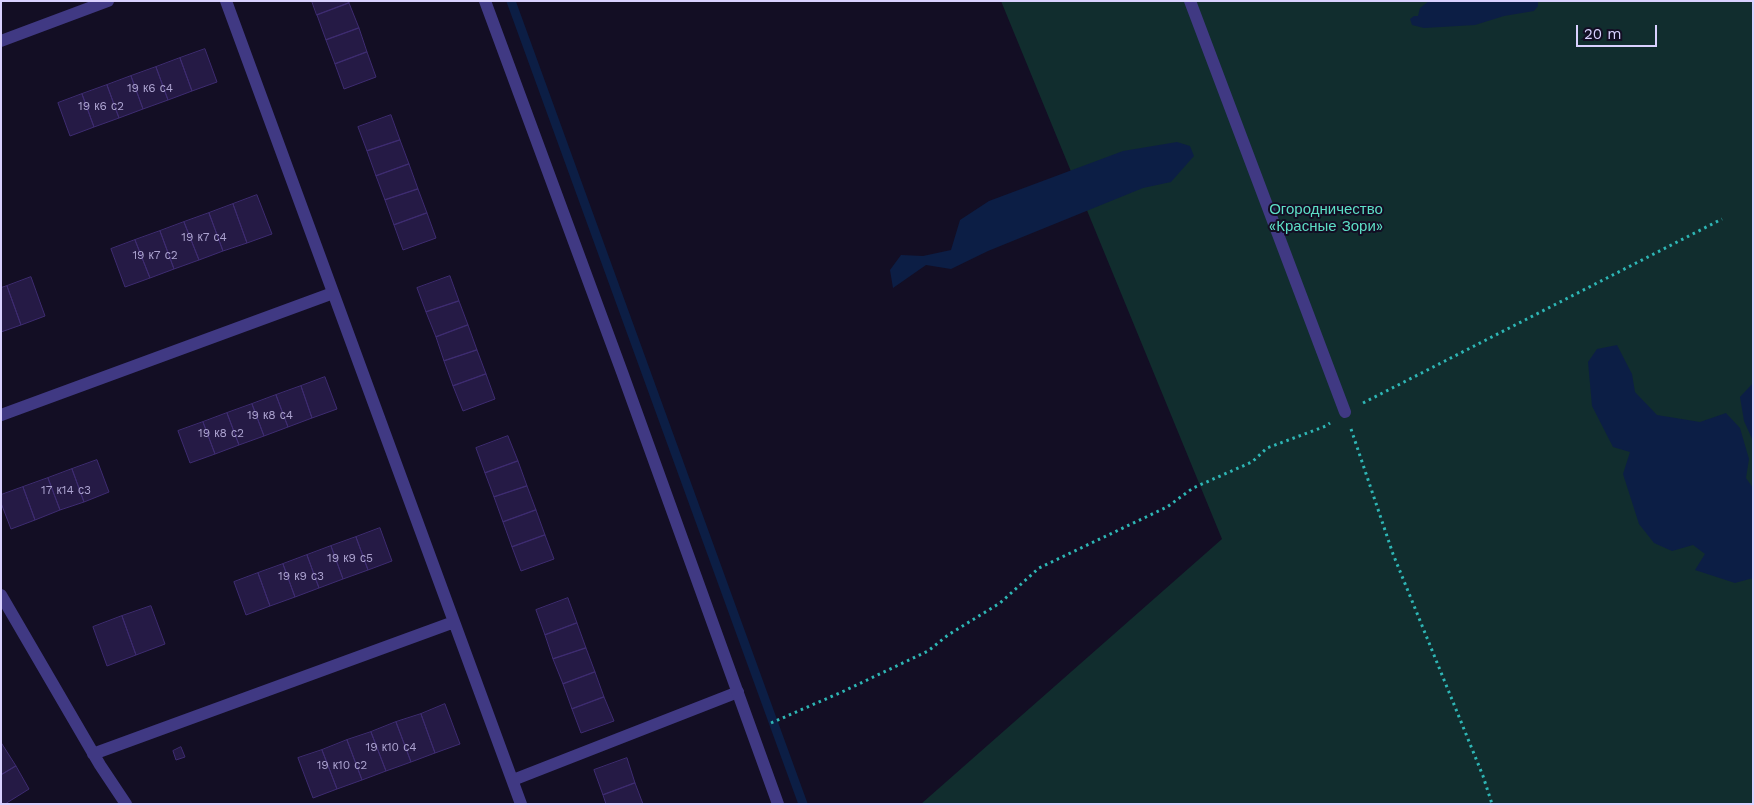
<!DOCTYPE html>
<html>
<head>
<meta charset="utf-8">
<style>
  body { margin:0 }
  #map { position:relative; width:1754px; height:805px; overflow:hidden; background:#130e24; font-family:"Work Sans",sans-serif }
  canvas { display:block }
  .frame { position:absolute; inset:0; border:2px solid #d9d1ff; pointer-events:none }
  .scale { position:absolute; left:1576px; top:25px; width:81px; height:22px; box-sizing:border-box; border:2px solid #d9d1ff; border-top:0; padding-left:6px; font-size:15px; line-height:18px; white-space:nowrap; color:#d9d1ff; -webkit-text-stroke:4px #130e24; paint-order:stroke }
</style>
</head>
<body>
<div id="map">
<canvas width="1754" height="805"></canvas>
<div class="frame"></div>
<div class="scale">20 m</div>
</div>
<script>
const context = document.querySelector('canvas').getContext('2d');
context.lineJoin = 'round';
function fillPath(path, color) { context.fillStyle = color; context.fill(path, 'evenodd'); }
function stroke(path, color, width, dash) { context.strokeStyle = color; context.lineWidth = width; context.lineCap = dash ? 'butt' : 'round'; context.setLineDash(dash || []); context.stroke(path); }
function drawText(font, color, halo, rows, align = 'center') {
  context.font = font + ' "Work Sans",sans-serif'; context.lineWidth = 4; context.setLineDash([]); context.textBaseline = 'middle'; context.strokeStyle = halo; context.fillStyle = color; for (const [text, x, y, turn = 0] of rows) {
    context.save(); context.translate(x, y); context.rotate((+turn || 0) * Math.PI / 180); context.textAlign = isNaN(turn) ? turn : align; if (halo) context.strokeText(text, 0, 0); context.fillText(text, 0, 0); context.restore();
  }
}
const green = new Path2D(`
  M 1001,1 L 1753,1 L 1753,804 L 921,804 L 1222,539 Z`);
const water = new Path2D(`
  M 1429,1 L 1538,1 L 1538,6 L 1534,11 L 1504,16 L 1475,25 L 1424,28 L 1412,25 L 1410,19 L 1414,16 L 1418,16 L 1420,8 Z
  M 1177,142 L 1190,146 L 1194,156 L 1171,182 L 1143,188 L 988,251 L 951,269 L 926,265 L 893,288 L 890,270 L 901,255 L 923,256 L 951,250 L 960,220 L 989,201 L 1123,151 Z
  M 1617,345 L 1632,374 L 1635,392 L 1657,415 L 1700,422 L 1726,413 L 1740,428 L 1749,459 L 1746,478 L 1753,488 L 1753,578 L 1735,583 L 1695,570 L 1705,554 L 1693,545 L 1672,551 L 1654,543 L 1639,524 L 1623,474 L 1630,452 L 1613,447 L 1592,406 L 1588,362 L 1597,349 Z
  M 1753,383 L 1753,441 L 1744,421 L 1740,397 Z`);
const stream = new Path2D(`
  M 511,1 L 803,804`);
const building = new Path2D(`
  M 312,1 L 349,1 L 349,3 L 317,15 Z
  M 349,3 L 359,28 L 326,40 L 317,15 Z
  M 359,28 L 367,52 L 335,64 L 326,40 Z
  M 205,49 L 217,82 L 192,91 L 180,58 Z
  M 367,52 L 376,77 L 344,89 L 335,64 Z
  M 180,58 L 192,91 L 168,100 L 156,67 Z
  M 156,67 L 168,100 L 143,109 L 131,76 Z
  M 131,76 L 143,109 L 119,118 L 107,85 Z
  M 107,85 L 119,118 L 94,127 L 82,94 Z
  M 82,94 L 94,127 L 70,136 L 58,103 Z
  M 391,115 L 400,140 L 367,151 L 358,127 Z
  M 400,140 L 409,164 L 376,176 L 367,151 Z
  M 409,164 L 418,189 L 385,200 L 376,176 Z
  M 418,189 L 427,213 L 394,225 L 385,200 Z
  M 257,195 L 272,234 L 247,243 L 233,204 Z
  M 233,204 L 247,243 L 223,251 L 209,213 Z
  M 209,213 L 223,251 L 199,260 L 184,222 Z
  M 427,213 L 436,238 L 403,250 L 394,225 Z
  M 184,222 L 199,260 L 174,269 L 160,231 Z
  M 160,231 L 174,269 L 150,278 L 135,240 Z
  M 135,240 L 150,278 L 125,287 L 111,249 Z
  M 450,276 L 459,301 L 426,312 L 417,288 Z
  M 31,277 L 45,316 L 21,325 L 7,286 Z
  M 7,286 L 21,325 L 1,332 L 1,288 Z
  M 459,301 L 468,325 L 436,337 L 426,312 Z
  M 468,325 L 477,350 L 444,361 L 436,337 Z
  M 477,350 L 486,374 L 453,386 L 444,361 Z
  M 486,374 L 495,399 L 463,411 L 453,386 Z
  M 325,377 L 337,409 L 312,418 L 301,386 Z
  M 301,386 L 312,418 L 288,427 L 276,395 Z
  M 276,395 L 288,427 L 264,436 L 252,404 Z
  M 252,404 L 264,436 L 239,445 L 227,413 Z
  M 227,413 L 239,445 L 215,454 L 203,422 Z
  M 203,422 L 215,454 L 190,463 L 178,431 Z
  M 508,436 L 518,461 L 485,473 L 476,448 Z
  M 97,460 L 109,492 L 84,502 L 72,469 Z
  M 518,461 L 527,486 L 494,497 L 485,473 Z
  M 72,469 L 84,502 L 60,510 L 48,478 Z
  M 48,478 L 60,510 L 35,520 L 23,487 Z
  M 527,486 L 536,510 L 503,522 L 494,497 Z
  M 23,487 L 35,520 L 11,529 L 1,503 L 1,495 Z
  M 536,510 L 545,535 L 512,547 L 503,522 Z
  M 380,528 L 392,561 L 368,570 L 356,537 Z
  M 545,535 L 554,559 L 521,571 L 512,547 Z
  M 356,537 L 368,570 L 343,579 L 331,546 Z
  M 331,546 L 343,579 L 319,588 L 307,555 Z
  M 307,555 L 319,588 L 295,597 L 283,564 Z
  M 283,564 L 295,597 L 270,606 L 258,573 Z
  M 258,573 L 270,606 L 246,615 L 234,582 Z
  M 568,598 L 577,623 L 545,635 L 536,610 Z
  M 151,606 L 165,644 L 136,655 L 122,616 Z
  M 122,616 L 136,655 L 107,666 L 93,627 Z
  M 577,623 L 586,648 L 553,659 L 545,635 Z
  M 586,648 L 595,672 L 563,684 L 553,659 Z
  M 595,672 L 604,697 L 572,709 L 563,684 Z
  M 604,697 L 614,721 L 581,733 L 572,709 Z
  M 445,704 L 460,744 L 435,753 L 421,714 Z
  M 421,714 L 435,753 L 411,762 L 396,722 Z
  M 396,722 L 411,762 L 386,771 L 371,732 Z
  M 371,732 L 386,771 L 362,780 L 347,740 Z
  M 347,740 L 362,780 L 337,789 L 322,750 Z
  M 2,744 L 16,766 L 1,775 L 1,745 Z
  M 181,747 L 185,757 L 176,760 L 173,751 Z
  M 322,750 L 337,789 L 313,798 L 298,758 Z
  M 627,758 L 635,783 L 603,795 L 594,770 Z
  M 16,766 L 29,789 L 5,804 L 1,804 L 1,775 Z
  M 635,783 L 643,804 L 606,804 L 603,795 Z`);
const path = new Path2D(`
  M 1363,403 L 1722,219
  M 1351,429 L 1393,554 L 1483,776 L 1492,804
  M 771,723 L 844,691 L 928,651 L 948,635 L 1000,603 L 1039,568 L 1167,507 L 1193,488 L 1252,462 L 1267,448 L 1326,426 L 1330,423`);
const service = new Path2D(`
  M 226,1 L 521,804
  M 1190,1 L 1345,412
  M 1,41 L 108,1
  M 1,415 L 333,293
  M 1,595 L 100,765 L 126,804
  M 93,754 L 454,622
  M 513,780 L 738,692`);
const minor = new Path2D(`
  M 485,1 L 622,372 L 778,804`);
const numberNames = [
  ["19 к6 с4",150,88],
  ["19 к6 с2",101,106],
  ["19 к7 с4",204,237],
  ["19 к7 с2",155,255],
  ["19 к8 с4",270,415],
  ["19 к8 с2",221,433],
  ["17 к14 с3",66,490],
  ["19 к9 с5",350,558],
  ["19 к9 с3",301,576],
  ["19 к10 с4",391,747],
  ["19 к10 с2",342,765]
];
const parkNames = [
  ["Огородничество",1326,210],
  ["«Красные Зори»",1326,227]
];
fillPath(green, '#112d2e');
fillPath(water, '#0c1e45');
stroke(stream, '#0c1e45', 9);
fillPath(building, '#251a45');
stroke(building, '#3e2c71', 1);
stroke(path, '#2eb6b5', 3, [2.5, 4]);
stroke(service, '#403983', 12);
stroke(minor, '#403983', 12);
drawText('12px', '#aca3d0', null, numberNames);
drawText('15px', '#5ddfc6', '#130e24', parkNames);
</script>
</body>
</html>
